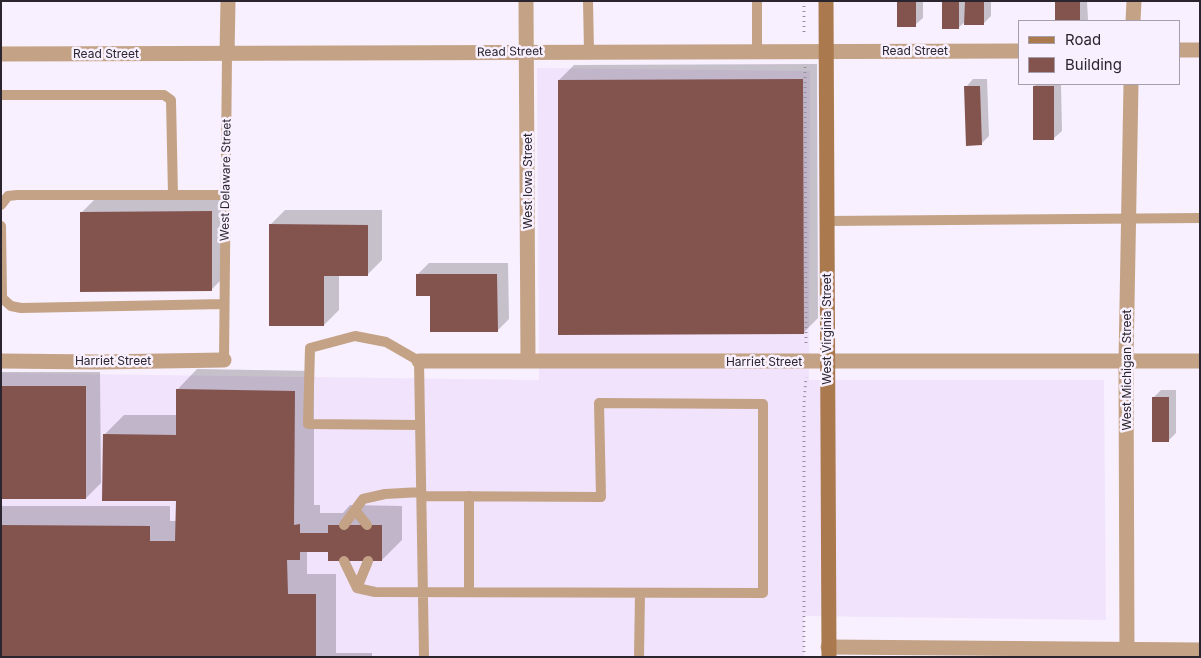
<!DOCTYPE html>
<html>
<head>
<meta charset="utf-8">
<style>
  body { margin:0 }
  #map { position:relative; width:1201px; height:658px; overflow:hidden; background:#f8f0fe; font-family:Inter,sans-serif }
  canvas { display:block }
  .frame { position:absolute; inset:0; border:2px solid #2a252e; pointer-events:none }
  .legend { position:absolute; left:1018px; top:20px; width:162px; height:65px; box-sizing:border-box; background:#f8f0fe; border:1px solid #a69fab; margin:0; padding:6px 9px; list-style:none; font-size:15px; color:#2a252e }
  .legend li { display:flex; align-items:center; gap:10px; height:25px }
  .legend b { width:25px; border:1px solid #a69fab }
</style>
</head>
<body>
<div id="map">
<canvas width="1201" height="658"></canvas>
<div class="frame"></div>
<ul class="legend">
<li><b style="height:6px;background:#aa794d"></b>Road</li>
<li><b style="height:14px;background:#83534e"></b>Building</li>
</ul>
</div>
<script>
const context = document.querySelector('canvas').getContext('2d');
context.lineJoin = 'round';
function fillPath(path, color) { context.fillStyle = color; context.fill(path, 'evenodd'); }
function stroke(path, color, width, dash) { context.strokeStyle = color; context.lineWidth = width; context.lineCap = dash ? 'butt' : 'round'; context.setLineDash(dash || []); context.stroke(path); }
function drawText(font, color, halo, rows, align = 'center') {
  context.font = font + ' Inter,sans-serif'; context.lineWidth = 5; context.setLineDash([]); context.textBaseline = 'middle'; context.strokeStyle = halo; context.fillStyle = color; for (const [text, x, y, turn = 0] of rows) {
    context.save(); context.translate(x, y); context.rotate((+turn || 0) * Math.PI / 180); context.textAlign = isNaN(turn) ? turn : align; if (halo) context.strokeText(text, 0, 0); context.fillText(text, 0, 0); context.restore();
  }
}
const built = new Path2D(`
  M 537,68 L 810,71 L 809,380 L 1104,380 L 1106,620 L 804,616 L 804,657 L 1,657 L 1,373 L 539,380 Z`);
const shadow = new Path2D(`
  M 898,1 L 923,1 L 923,18 L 915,25 Z
  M 944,1 L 991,1 L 991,16 L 983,24 L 966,21 L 958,28 Z
  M 1056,1 L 1087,1 L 1088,20 L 1057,21 Z
  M 817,64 L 818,318 L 803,333 L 559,80 L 574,65 Z
  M 973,79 L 987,79 L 989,136 L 981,144 L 966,87 Z
  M 1037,84 L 1061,84 L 1062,131 L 1054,138 L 1034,86 Z
  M 226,196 L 227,274 L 212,289 L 81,213 L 96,198 Z
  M 285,210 L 382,210 L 382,260 L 367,275 L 339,275 L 339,310 L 324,325 L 270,225 Z
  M 429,263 L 508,263 L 509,319 L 497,331 L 431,295 L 417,275 Z
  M 197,369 L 314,371 L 314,505 L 320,505 L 320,513 L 343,513 L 350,505 L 402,506 L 402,540 L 382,560 L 330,551 L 307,551 L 307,574 L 336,574 L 336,653 L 372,653 L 372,657 L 1,657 L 1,506 L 170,506 L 170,521 L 177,521 L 177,500 L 104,435 L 124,415 L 177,415 L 177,390 Z
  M 1,372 L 100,372 L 101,483 L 86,498 L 1,498 Z
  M 1161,390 L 1176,390 L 1176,433 L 1168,441 L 1153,398 Z`);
const building = new Path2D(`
  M 897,1 L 916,1 L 916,27 L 897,27 Z
  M 942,1 L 959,1 L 959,29 L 942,29 Z
  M 965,1 L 984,1 L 984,25 L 964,25 Z
  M 1055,1 L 1080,1 L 1080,21 L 1055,21 Z
  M 803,79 L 804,334 L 558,335 L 558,80 Z
  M 964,86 L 980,86 L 982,145 L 966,146 Z
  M 1033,86 L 1054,86 L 1054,140 L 1033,140 Z
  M 212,211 L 212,291 L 80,292 L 80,212 Z
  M 269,224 L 368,225 L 368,276 L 324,276 L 324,326 L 269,326 Z
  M 416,274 L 497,274 L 498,332 L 430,332 L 430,296 L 416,296 Z
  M 1,386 L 86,386 L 86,499 L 1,499 Z
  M 176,389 L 295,391 L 294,525 L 300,524 L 300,533 L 328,533 L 328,525 L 382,525 L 382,561 L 328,561 L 328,552 L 300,552 L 300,560 L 287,560 L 288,594 L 316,594 L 316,657 L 1,657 L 1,525 L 150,526 L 150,541 L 175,541 L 176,501 L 102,501 L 103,434 L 176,435 Z
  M 1152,397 L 1169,397 L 1169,442 L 1152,442 Z`);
const path = new Path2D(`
  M 804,1 L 804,36
  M 805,67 L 806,346
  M 804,657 L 804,404 L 806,377`);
const lane = new Path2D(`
  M 588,1 L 589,51
  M 757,50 L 757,1
  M 1,95 L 164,95 L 171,100 L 173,195
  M 1,205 L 8,196 L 17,195 L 226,195
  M 827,221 L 1200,218
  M 1,226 L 2,298 L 11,306 L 21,308 L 224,304
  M 224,360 L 227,55
  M 420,425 L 308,424 L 310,348 L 355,336 L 386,342 L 419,361 L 424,657
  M 355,510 L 367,525
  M 344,525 L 363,499 L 385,494 L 421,492
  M 344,561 L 357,588 L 375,592 L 763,593 L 763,404 L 599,403 L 601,497 L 421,496
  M 357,588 L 368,561
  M 469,592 L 469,496
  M 639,657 L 640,593`);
const street = new Path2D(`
  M 526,1 L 528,361
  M 1133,21 L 1134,1
  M 1180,50 L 1200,50
  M 1,54 L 1020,51
  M 227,55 L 228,1
  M 1,361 L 98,362 L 224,360
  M 419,361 L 1200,361
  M 828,647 L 1200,650
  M 1127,657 L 1126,361 L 1131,84`);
const secondary = new Path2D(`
  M 826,1 L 829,657`);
const streetNames = [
  ["Read Street",915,51],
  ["Read Street",510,52,-1],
  ["Read Street",106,54],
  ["West Delaware Street",226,180,-89],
  ["West Iowa Street",528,181,-90],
  ["West Virginia Street",827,329,-90],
  ["Harriet Street",113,361],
  ["Harriet Street",764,362],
  ["West Michigan Street",1127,370,-90]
];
fillPath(built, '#f1e3fc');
fillPath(shadow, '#0003');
fillPath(building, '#83534e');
stroke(path, '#97909c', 3, [1, 4]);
stroke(lane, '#c3a285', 10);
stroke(street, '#c3a285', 15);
stroke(secondary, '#aa794d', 15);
drawText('12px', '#2a252e', '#f8f0fe', streetNames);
</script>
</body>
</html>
